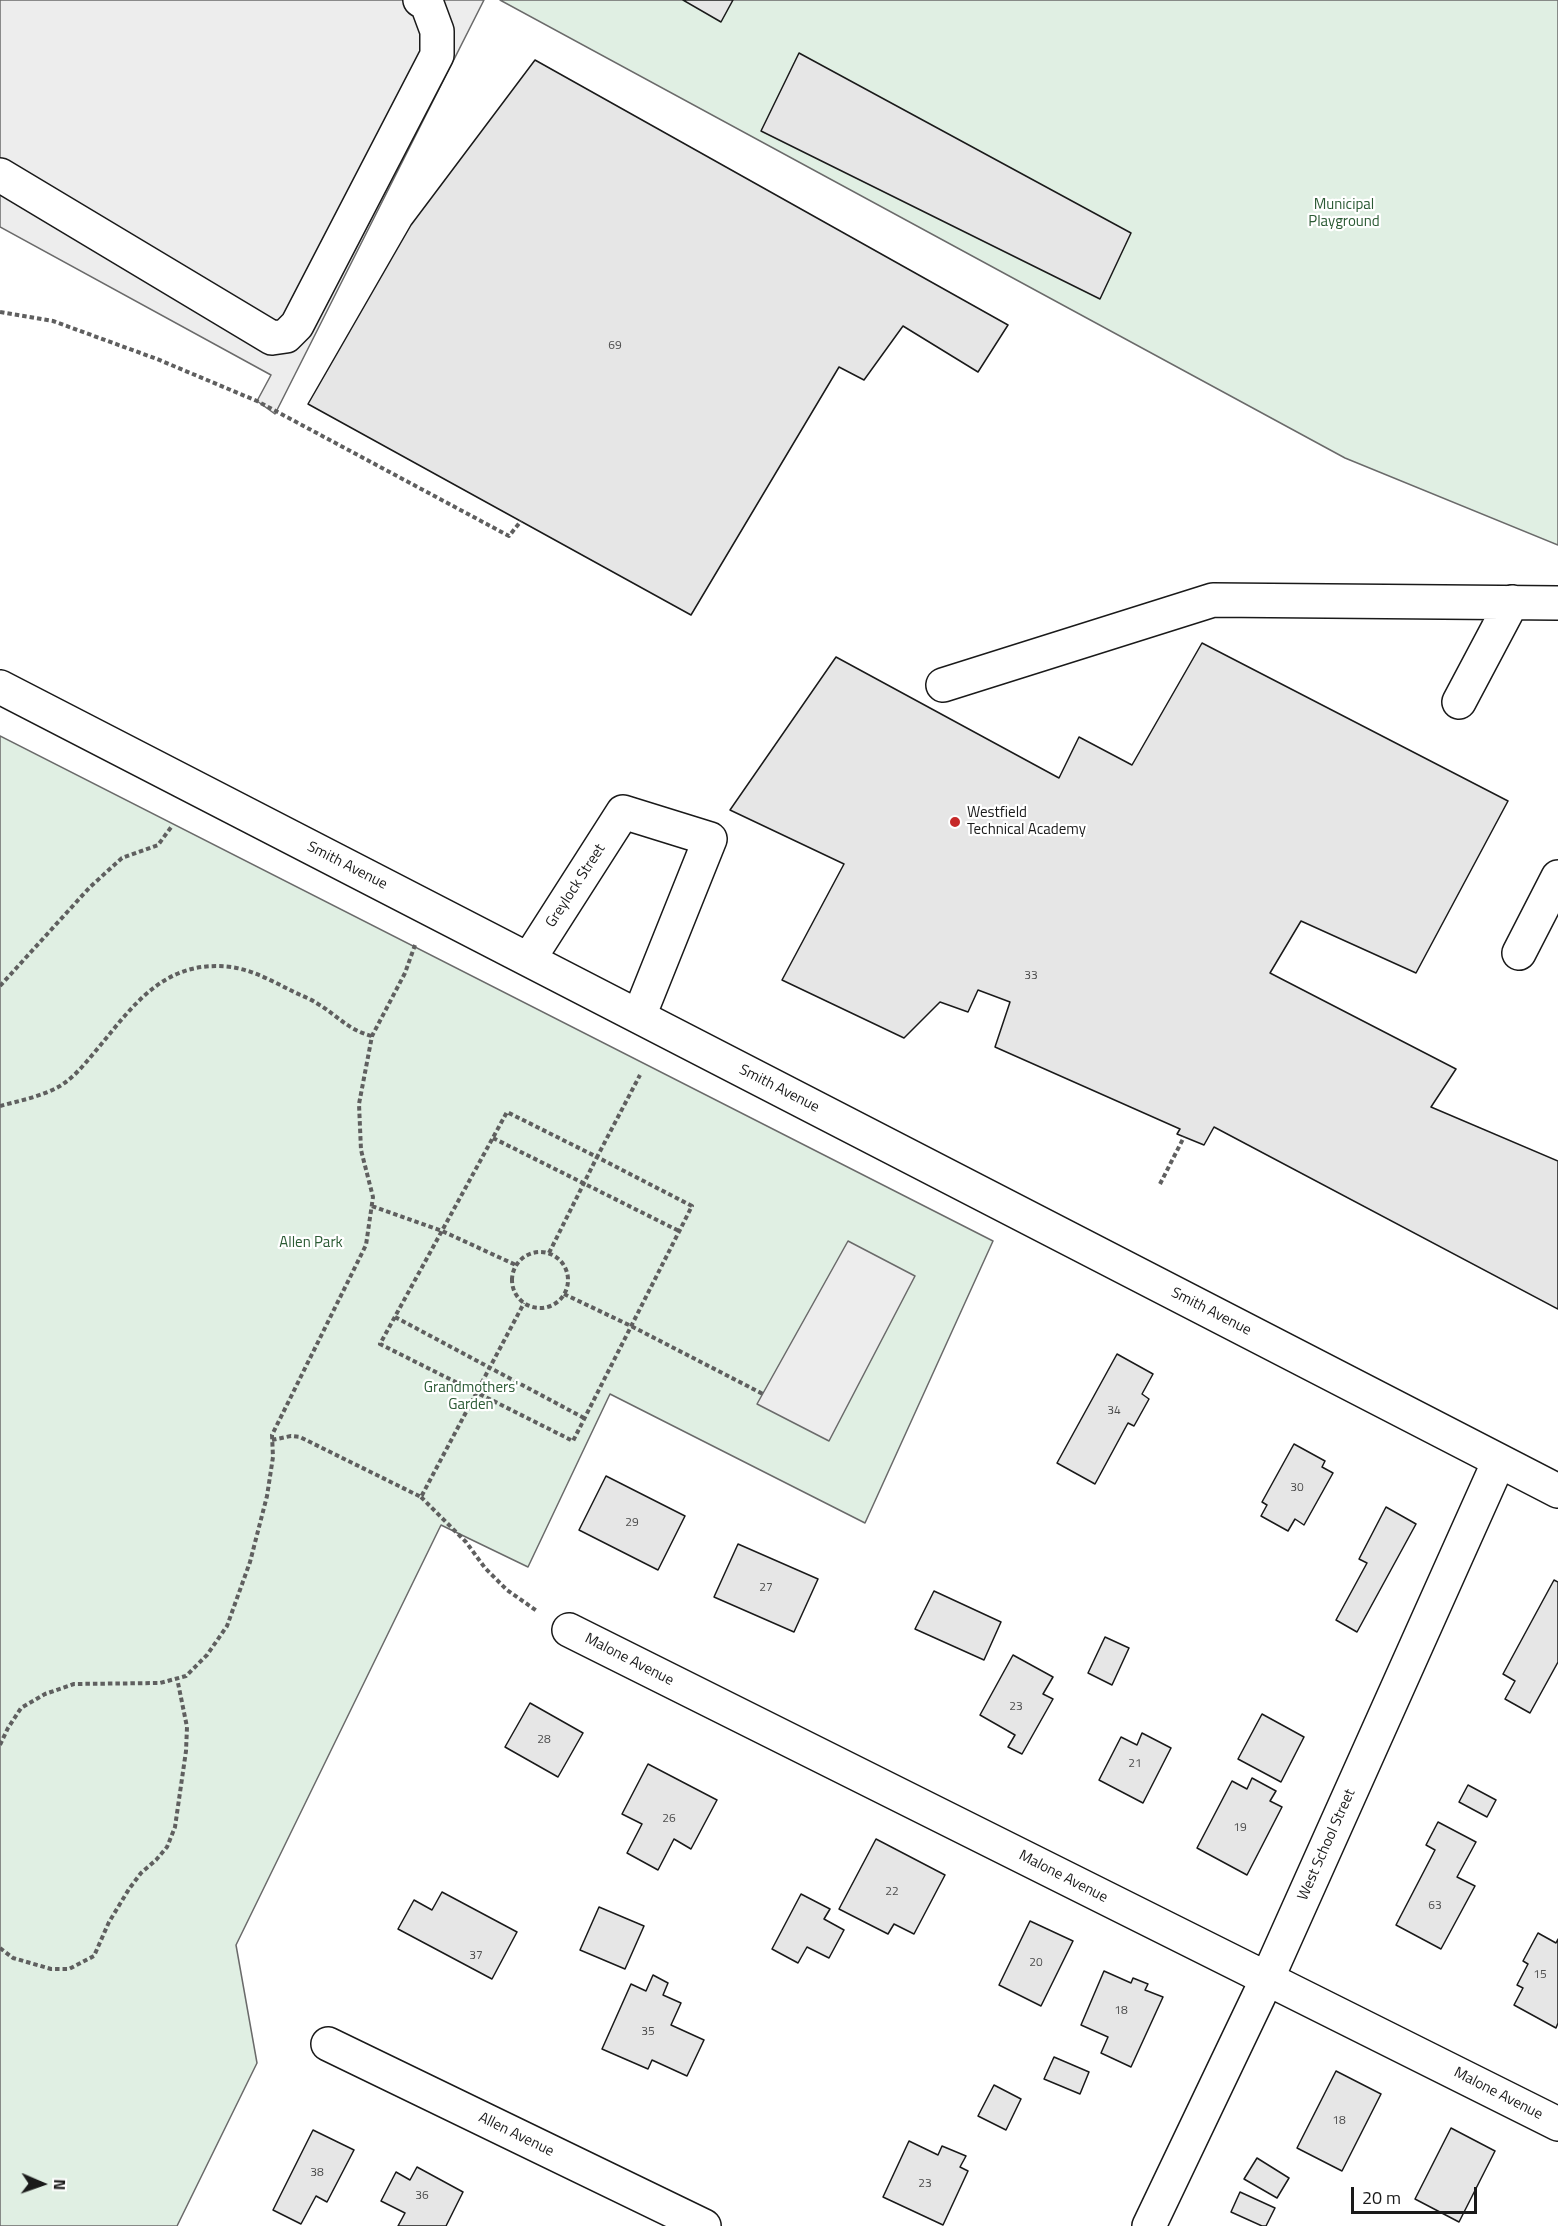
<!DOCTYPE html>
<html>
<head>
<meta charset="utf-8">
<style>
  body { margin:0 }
  #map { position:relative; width:1558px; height:2226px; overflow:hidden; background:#fff; font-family:"Titillium Web",sans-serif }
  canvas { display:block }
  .north { position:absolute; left:12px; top:2154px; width:60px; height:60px; -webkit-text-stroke:4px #fff; paint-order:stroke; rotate:92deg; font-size:16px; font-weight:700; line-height:24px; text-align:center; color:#1a1a1a }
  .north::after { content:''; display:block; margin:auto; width:21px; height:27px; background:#1a1a1a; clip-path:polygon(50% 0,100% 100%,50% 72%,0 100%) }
  .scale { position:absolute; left:1351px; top:2187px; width:126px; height:27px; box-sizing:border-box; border:3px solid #1a1a1a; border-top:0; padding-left:8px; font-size:18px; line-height:21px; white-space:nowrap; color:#1a1a1a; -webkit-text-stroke:4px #fff; paint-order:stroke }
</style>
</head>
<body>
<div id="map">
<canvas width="1558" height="2226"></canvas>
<div class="north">N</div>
<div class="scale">20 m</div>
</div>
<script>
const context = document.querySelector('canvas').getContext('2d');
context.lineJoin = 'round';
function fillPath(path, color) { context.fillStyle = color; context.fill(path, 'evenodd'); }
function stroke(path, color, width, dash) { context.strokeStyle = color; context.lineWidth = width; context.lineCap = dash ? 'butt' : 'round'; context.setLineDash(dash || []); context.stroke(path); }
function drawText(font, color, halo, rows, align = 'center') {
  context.font = font + ' "Titillium Web",sans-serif'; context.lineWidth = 4.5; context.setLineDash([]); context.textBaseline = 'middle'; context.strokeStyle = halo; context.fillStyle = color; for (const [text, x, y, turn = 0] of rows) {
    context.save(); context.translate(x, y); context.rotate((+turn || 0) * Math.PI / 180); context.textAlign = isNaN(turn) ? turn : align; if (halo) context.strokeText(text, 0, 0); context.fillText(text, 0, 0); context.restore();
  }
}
const green = new Path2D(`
  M 500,0 L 1558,0 L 1558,545 L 1345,458 Z
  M 0,736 L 993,1241 L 865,1523 L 610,1394 L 528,1567 L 441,1525 L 236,1945 L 257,2063 L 177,2226 L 0,2226 Z`);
const parking = new Path2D(`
  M 0,0 L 484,0 L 275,414 L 257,401 L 271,375 L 0,227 Z
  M 848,1241 L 915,1276 L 829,1441 L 757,1404 Z`);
const building = new Path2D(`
  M 683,0 L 733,0 L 721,22 Z
  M 799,53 L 1131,233 L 1100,299 L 761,131 Z
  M 535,60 L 1008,325 L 978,372 L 903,326 L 864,380 L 839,367 L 691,615 L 308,404 L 411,225 Z
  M 1202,643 L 1508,801 L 1416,973 L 1301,921 L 1270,973 L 1456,1069 L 1431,1107 L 1558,1161 L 1558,1309 L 1214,1127 L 1204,1145 L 1177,1134 L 1180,1129 L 995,1047 L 1010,1002 L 978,990 L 968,1012 L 940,1002 L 904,1038 L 782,980 L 844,864 L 730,810 L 836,657 L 1059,778 L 1079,737 L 1132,765 Z
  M 1117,1354 L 1153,1374 L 1142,1394 L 1149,1399 L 1134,1426 L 1128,1423 L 1095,1484 L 1057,1463 Z
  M 1294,1444 L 1325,1461 L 1322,1467 L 1333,1473 L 1304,1525 L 1295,1519 L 1288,1531 L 1261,1516 L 1267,1505 L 1262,1502 Z
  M 606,1476 L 685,1516 L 658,1570 L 579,1530 Z
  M 1386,1507 L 1416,1524 L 1357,1632 L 1336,1620 L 1367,1563 L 1359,1559 Z
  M 738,1544 L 818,1579 L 794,1632 L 714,1597 Z
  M 1554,1580 L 1558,1582 L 1558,1662 L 1530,1713 L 1505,1699 L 1515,1681 L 1503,1674 Z
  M 934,1591 L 1001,1622 L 984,1660 L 915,1629 Z
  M 1105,1637 L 1129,1648 L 1112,1685 L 1088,1673 Z
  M 1013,1655 L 1053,1677 L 1043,1694 L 1053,1699 L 1022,1754 L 1008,1747 L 1015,1735 L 980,1715 Z
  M 530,1703 L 583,1733 L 558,1777 L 505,1747 Z
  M 1262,1714 L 1304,1737 L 1281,1782 L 1238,1759 Z
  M 1142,1733 L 1171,1748 L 1143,1803 L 1099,1780 L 1121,1737 L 1137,1745 Z
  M 648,1764 L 717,1800 L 691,1849 L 674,1839 L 658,1870 L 627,1853 L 642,1824 L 622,1814 Z
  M 1252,1778 L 1276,1791 L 1270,1801 L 1282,1807 L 1247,1875 L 1197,1848 L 1232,1781 L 1247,1789 Z
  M 1468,1785 L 1496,1800 L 1487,1817 L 1459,1802 Z
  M 1438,1822 L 1476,1842 L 1457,1877 L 1475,1886 L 1441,1949 L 1396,1925 L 1435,1850 L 1426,1845 Z
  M 876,1839 L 945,1875 L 914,1934 L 894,1924 L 888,1934 L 839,1909 Z
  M 442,1892 L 517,1932 L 492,1979 L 398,1929 L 414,1900 L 432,1910 Z
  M 801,1894 L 830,1909 L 824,1919 L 844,1930 L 829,1958 L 807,1947 L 798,1963 L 772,1949 Z
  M 599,1907 L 644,1926 L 625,1969 L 580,1950 Z
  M 1030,1921 L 1073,1941 L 1041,2006 L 999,1985 Z
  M 1538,1933 L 1556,1943 L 1558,1939 L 1558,2023 L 1556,2028 L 1514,2005 L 1523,1988 L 1517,1985 L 1528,1964 L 1523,1961 Z
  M 1104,1971 L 1131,1983 L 1133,1978 L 1148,1984 L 1145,1990 L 1163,1997 L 1131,2067 L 1101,2053 L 1108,2037 L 1081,2025 Z
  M 653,1975 L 668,1983 L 663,1995 L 681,2003 L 671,2025 L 704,2040 L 687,2076 L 652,2060 L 648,2069 L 602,2049 L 631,1984 L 646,1991 Z
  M 1054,2057 L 1089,2072 L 1080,2094 L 1044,2079 Z
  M 1336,2071 L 1381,2094 L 1342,2171 L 1297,2148 Z
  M 994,2085 L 1021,2099 L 1006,2130 L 978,2116 Z
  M 1451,2128 L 1495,2151 L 1459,2222 L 1415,2199 Z
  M 313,2130 L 354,2150 L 327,2202 L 316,2196 L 301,2224 L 273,2210 Z
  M 909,2141 L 938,2155 L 942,2146 L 966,2156 L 960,2167 L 968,2171 L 943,2225 L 883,2197 Z
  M 1257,2158 L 1289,2178 L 1277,2198 L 1244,2179 Z
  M 417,2167 L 463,2192 L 446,2226 L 398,2226 L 405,2213 L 381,2201 L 396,2172 L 410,2180 Z
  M 1240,2192 L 1275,2208 L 1266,2226 L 1262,2226 L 1231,2212 Z`);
const path = new Path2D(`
  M 0,312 L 53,321 L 157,359 L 257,401 L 509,536 L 521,521
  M 0,986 L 90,887 L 122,858 L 158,845 L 172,826
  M 0,1106 C 19,1101 43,1096 60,1086 C 76,1076 87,1061 99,1047 C 135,1003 166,959 231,967 C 253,970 274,982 294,992 C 302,996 311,999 318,1004 C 338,1016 348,1030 372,1036
  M 493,1138 L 679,1231
  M 1160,1184 L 1184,1137
  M 372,1206 L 442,1231 L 516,1265
  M512 1280a28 28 0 1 1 56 0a28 28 0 1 1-56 0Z
  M 549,1253 L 597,1157 L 692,1206 L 573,1441 L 380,1344 L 507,1112 L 597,1157 L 640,1075
  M 564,1294 L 631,1326 L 763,1394
  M 395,1317 L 584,1418
  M 272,1440 L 291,1436 L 300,1437 L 421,1497 L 524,1303
  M 421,1497 L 466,1542 L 485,1568 L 507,1590 L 537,1611
  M 0,1745 L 8,1728 L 21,1708 L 45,1694 L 74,1684 L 160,1683 L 186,1676 L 207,1655 L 227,1626 L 250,1562 L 267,1496 L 273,1457 L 272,1435 L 366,1245 L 373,1197 L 361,1150 L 359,1104 L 372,1036 L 405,973 L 415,945
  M 0,1948 L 13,1958 L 51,1969 L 69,1969 L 94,1956 L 109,1922 L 129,1889 L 141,1873 L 156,1860 L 167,1847 L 175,1827 L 186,1751 L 187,1727 L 177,1678`);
const minor = new Path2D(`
  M 0,175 L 272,338 L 286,336 L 297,325 L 437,55 L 437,31 L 427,4 L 420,0
  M 943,685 L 1213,600 L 1558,603
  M 0,687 L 1558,1491
  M 1459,702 L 1512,602
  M 1519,953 L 1558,877
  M 529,959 L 623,812 L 710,839 L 639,1016
  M 569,1630 L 1558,2124
  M 328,2044 L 704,2226
  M 1149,2226 L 1267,1979 L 1499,1461`);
const markers = [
  [955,822,6,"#c62828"]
];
const numberNames = [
  ["69",615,346],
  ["33",1031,976],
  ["34",1114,1411],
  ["30",1297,1488],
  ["29",632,1523],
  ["27",766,1588],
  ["23",1016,1707],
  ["28",544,1740],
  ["21",1135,1764],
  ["26",669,1819],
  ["19",1240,1828],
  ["22",892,1892],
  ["63",1435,1906],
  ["37",476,1956],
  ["20",1036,1963],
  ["15",1540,1975],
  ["18",1121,2011],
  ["35",648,2032],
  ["18",1339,2121],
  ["38",317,2173],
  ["23",925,2184],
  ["36",422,2196]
];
const parkNames = [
  ["Municipal",1344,205],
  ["Playground",1344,222],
  ["Allen Park",311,1243],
  ["Grandmothers'",471,1388],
  ["Garden",471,1405]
];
const poiNames = [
  ["Westfield",967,813],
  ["Technical Academy",967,830]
];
const streetNames = [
  ["Smith Avenue",347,866,27],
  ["Greylock Street",576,886,-57],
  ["Smith Avenue",779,1089,27],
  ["Smith Avenue",1211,1312,27],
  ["Malone Avenue",629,1660,27],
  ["West School Street",1327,1845,-66],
  ["Malone Avenue",1063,1877,27],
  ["Malone Avenue",1498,2094,27],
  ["Allen Avenue",516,2135,26]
];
fillPath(green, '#e0efe3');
stroke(green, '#6a6a6a', 1.5);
fillPath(parking, '#ededed');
stroke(parking, '#6a6a6a', 1.5);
fillPath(building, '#e6e6e6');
stroke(building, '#1a1a1a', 1.5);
stroke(minor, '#1a1a1a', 36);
stroke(path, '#5f5f5f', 4, [4.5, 3]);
stroke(minor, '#fff', 33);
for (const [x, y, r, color] of markers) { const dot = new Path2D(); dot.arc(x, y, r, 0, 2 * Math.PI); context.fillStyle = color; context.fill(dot); stroke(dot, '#fff', 2); }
drawText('12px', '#4d4d4d', null, numberNames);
drawText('15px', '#2b5a34', '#fff', parkNames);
drawText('15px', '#1a1a1a', '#fff', poiNames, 'left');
drawText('15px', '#1a1a1a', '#fff', streetNames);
</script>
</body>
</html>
